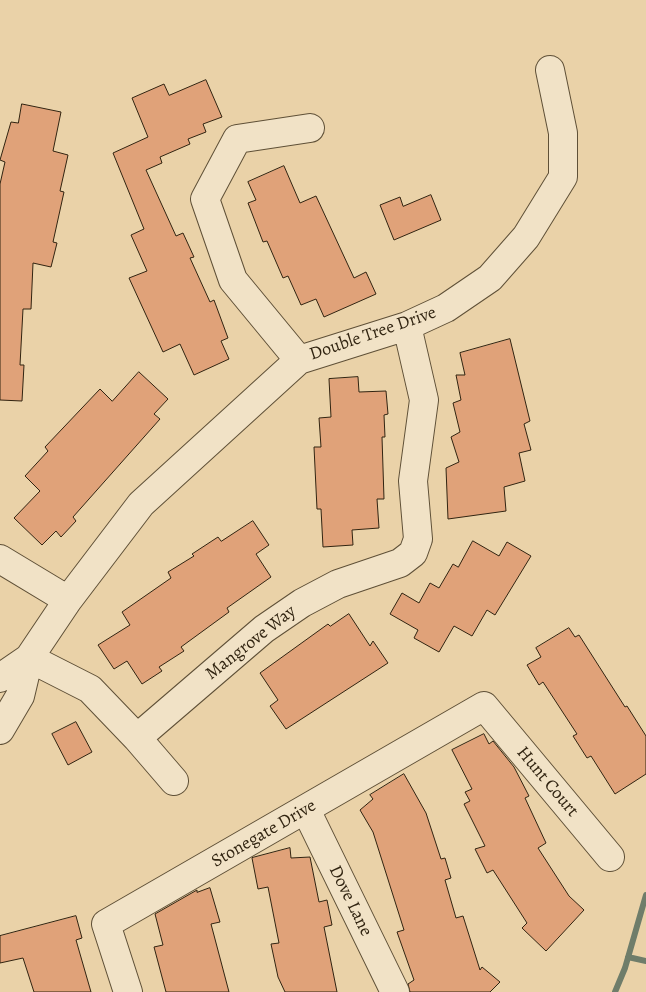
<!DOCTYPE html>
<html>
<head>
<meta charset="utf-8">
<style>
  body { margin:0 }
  canvas { display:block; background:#ead2a8 }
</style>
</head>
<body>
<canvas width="646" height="992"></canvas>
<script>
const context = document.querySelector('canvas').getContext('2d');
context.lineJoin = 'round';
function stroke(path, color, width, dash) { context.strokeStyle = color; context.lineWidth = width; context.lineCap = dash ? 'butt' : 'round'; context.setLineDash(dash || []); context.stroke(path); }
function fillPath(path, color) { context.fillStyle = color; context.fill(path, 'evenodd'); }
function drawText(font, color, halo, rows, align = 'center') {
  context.font = font + ' Alegreya,serif'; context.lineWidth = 4; context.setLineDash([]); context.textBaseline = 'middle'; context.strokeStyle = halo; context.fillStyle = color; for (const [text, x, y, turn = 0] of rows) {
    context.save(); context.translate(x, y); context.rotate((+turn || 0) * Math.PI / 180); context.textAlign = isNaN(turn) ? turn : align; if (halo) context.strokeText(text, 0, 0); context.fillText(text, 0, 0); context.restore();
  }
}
const stream = new Path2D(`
  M 628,957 L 646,961
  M 615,992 L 625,968 L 646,895`);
const building = new Path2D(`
  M 206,80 L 222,117 L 203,124 L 206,132 L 188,139 L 190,144 L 160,157 L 162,163 L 146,170 L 176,236 L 183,233 L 194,257 L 190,258 L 210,302 L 214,300 L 228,338 L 221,341 L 229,359 L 194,375 L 180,344 L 163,352 L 129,278 L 147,271 L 131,235 L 144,229 L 113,153 L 148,137 L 132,98 L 164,84 L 169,95 Z
  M 22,104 L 61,112 L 53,151 L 68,155 L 60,191 L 64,192 L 53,242 L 57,243 L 51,267 L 33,263 L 31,309 L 23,309 L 20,365 L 24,365 L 22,401 L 0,400 L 0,184 L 5,162 L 0,160 L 11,122 L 18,123 Z
  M 284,166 L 300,203 L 316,196 L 354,278 L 366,272 L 376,294 L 324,317 L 316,299 L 301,305 L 288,276 L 283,278 L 267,241 L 263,242 L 248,203 L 256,200 L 248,182 Z
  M 431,195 L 441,220 L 394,240 L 380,205 L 400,197 L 403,206 Z
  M 510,339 L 530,421 L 524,424 L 531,450 L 519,453 L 525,481 L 504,487 L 506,511 L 448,519 L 446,468 L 459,462 L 451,437 L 460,432 L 453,403 L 461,400 L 456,375 L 465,375 L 460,353 Z
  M 139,372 L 168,399 L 154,414 L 160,419 L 73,517 L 76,521 L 61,537 L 56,531 L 42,545 L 14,518 L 40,491 L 25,476 L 48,451 L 45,447 L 100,389 L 112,401 Z
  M 358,377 L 359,392 L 386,391 L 388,414 L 384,415 L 385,437 L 382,437 L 384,499 L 377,499 L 379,528 L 352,530 L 353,545 L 323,547 L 321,509 L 317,509 L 314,447 L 321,447 L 319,418 L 331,417 L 329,379 Z
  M 253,521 L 269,545 L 256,554 L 271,577 L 227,608 L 229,612 L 181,647 L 184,651 L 159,667 L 162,671 L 142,684 L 127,661 L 114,669 L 98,645 L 130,625 L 122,612 L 171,578 L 168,572 L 194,556 L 192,554 L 218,537 L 221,541 Z
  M 473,541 L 499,556 L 507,542 L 531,556 L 495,615 L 487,610 L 472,636 L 454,626 L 439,652 L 414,638 L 418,630 L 390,614 L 402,593 L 419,603 L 430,583 L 439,588 L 453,564 L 458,567 Z
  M 349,614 L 370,646 L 373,641 L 388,663 L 286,729 L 270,706 L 278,700 L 260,673 L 328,624 L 330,626 Z
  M 569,628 L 575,637 L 579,635 L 625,707 L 627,706 L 646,736 L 646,774 L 615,794 L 591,756 L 587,758 L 573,736 L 577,734 L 543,682 L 539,685 L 527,665 L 541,657 L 536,648 Z
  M 76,722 L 92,752 L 68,765 L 52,734 Z
  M 484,734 L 489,744 L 493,741 L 514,767 L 529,796 L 525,798 L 546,843 L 538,848 L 569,896 L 584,910 L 546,951 L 522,928 L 527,923 L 493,870 L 487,873 L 475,849 L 485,846 L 464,804 L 470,801 L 465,792 L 472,789 L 452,750 Z
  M 404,774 L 426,813 L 441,859 L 445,858 L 451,878 L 445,880 L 456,918 L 463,916 L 480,970 L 482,967 L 500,982 L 490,992 L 410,992 L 408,984 L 414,980 L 397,932 L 404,930 L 373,832 L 360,810 L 373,799 L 370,795 Z
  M 290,848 L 291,858 L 310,857 L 319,902 L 327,900 L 332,925 L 324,927 L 337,992 L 285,992 L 278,977 L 271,944 L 279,943 L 268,887 L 258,889 L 252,858 Z
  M 210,888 L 220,922 L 211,924 L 229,992 L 166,992 L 154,947 L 163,945 L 155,914 L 197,890 L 197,892 Z
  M 76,916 L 82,938 L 76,940 L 91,992 L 34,992 L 23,958 L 0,963 L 0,936 Z`);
const minor = new Path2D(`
  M 299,360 L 233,280 L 205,199 L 237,139 L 310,128
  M 0,559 L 68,600
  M 29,658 L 90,689 L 137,738 L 174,781
  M 0,678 L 29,658
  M 0,730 L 20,696 L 29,658 L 68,600 L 141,504 L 299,360 L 407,326 L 446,308 L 490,278 L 526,237 L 563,177 L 563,133 L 550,70
  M 137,738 L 264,629 L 302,603 L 338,584 L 400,563 L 413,553 L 418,539 L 413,481 L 424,400 L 407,326
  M 306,810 L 395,992
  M 128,992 L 106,924 L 484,706 L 610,857`);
const streetNames = [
  ["Double Tree Drive",373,334,-19],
  ["Mangrove Way",251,643,-38],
  ["Hunt Court",547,782,50],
  ["Stonegate Drive",264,834,-30],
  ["Dove Lane",350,901,64]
];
stroke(stream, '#6f7d6a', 6);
fillPath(building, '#e0a279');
stroke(building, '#312411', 1);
stroke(minor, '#5f5037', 30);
stroke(minor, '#f1e2c6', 28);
drawText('18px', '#312411', '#f1e2c6', streetNames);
</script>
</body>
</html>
